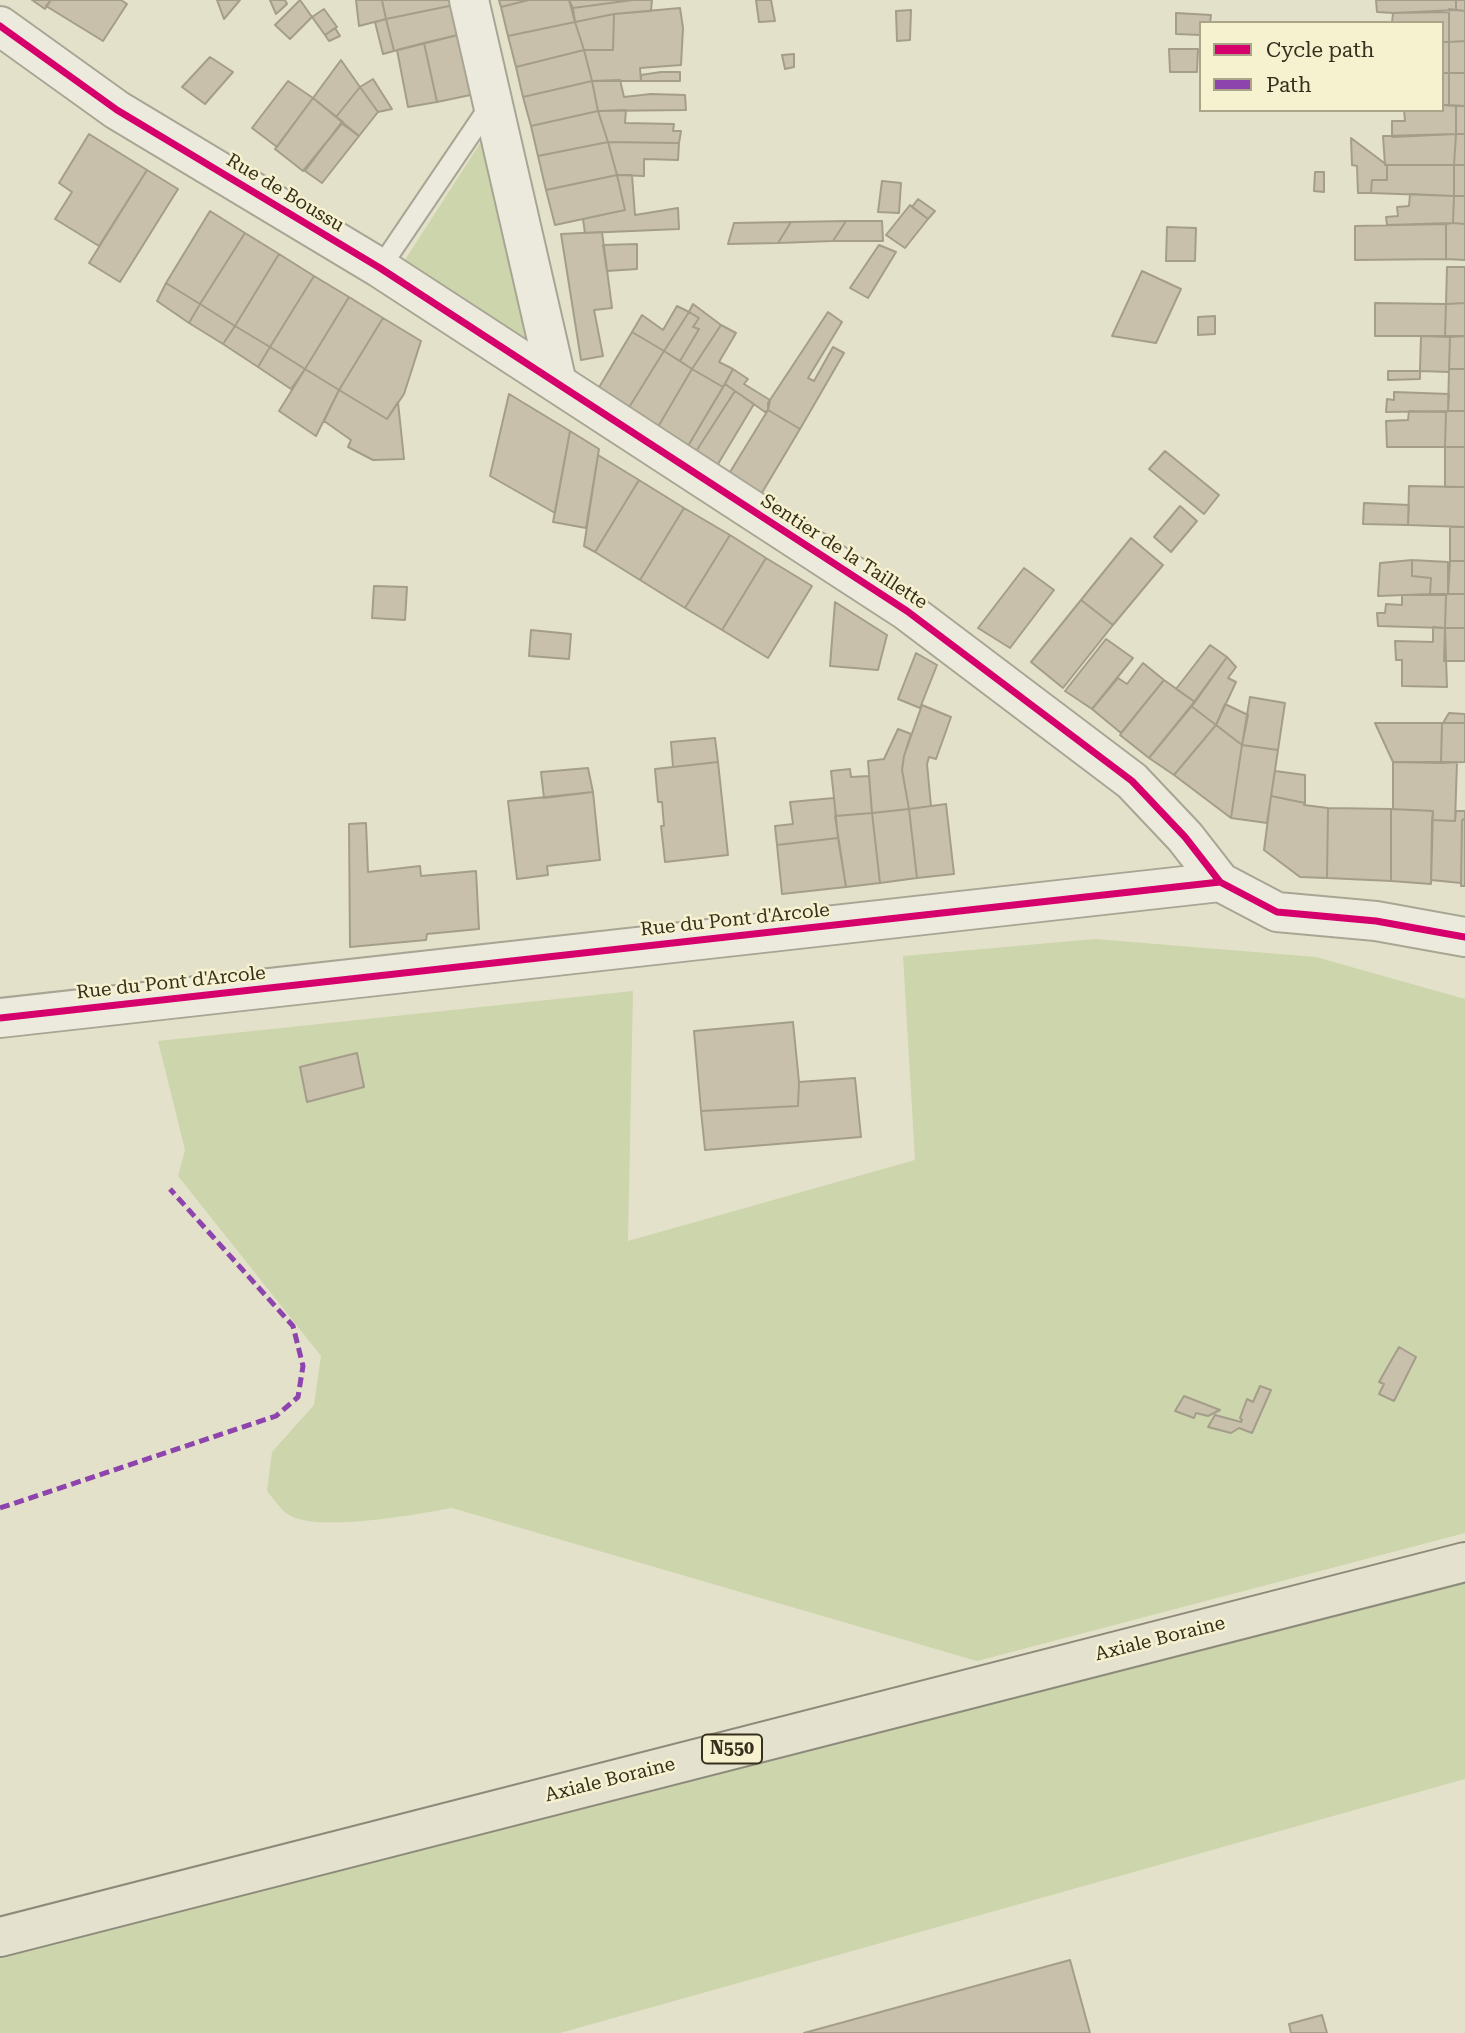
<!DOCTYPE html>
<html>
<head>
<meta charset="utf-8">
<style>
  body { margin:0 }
  #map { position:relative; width:1465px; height:2033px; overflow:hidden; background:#e4e1ca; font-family:"Roboto Serif",serif }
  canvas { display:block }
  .legend { position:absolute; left:1199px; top:21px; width:245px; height:91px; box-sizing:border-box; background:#f6f2d0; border:2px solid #aaa488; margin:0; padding:9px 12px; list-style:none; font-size:21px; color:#372f1d }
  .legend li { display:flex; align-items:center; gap:14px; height:35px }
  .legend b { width:35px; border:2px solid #aaa488 }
</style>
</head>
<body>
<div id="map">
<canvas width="1465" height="2033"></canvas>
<ul class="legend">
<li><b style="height:9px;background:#d6006c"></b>Cycle path</li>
<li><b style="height:9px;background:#8e44ad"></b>Path</li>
</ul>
</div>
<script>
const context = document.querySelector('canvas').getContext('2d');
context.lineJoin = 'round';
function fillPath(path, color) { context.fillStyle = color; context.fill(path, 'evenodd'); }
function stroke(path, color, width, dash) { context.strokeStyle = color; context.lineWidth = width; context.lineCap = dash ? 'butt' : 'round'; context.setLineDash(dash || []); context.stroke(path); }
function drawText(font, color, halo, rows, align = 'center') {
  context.font = font + ' "Roboto Serif",serif'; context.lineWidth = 5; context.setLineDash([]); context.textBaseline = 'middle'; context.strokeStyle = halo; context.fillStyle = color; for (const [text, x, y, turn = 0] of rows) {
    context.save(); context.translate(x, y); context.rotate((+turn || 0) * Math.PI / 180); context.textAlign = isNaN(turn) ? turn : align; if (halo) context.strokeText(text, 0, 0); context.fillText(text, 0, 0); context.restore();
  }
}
const green = new Path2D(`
  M 497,117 L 557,383 L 394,277 Z
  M 1095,939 L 1316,957 L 1465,999 L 1465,1533 L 977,1661 L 452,1508 C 417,1514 319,1533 289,1515 C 281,1510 273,1498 267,1491 L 272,1452 L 314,1405 L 321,1356 L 178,1176 L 185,1150 L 158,1041 L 633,991 L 628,1241 L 915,1160 L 903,956 Z
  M 1465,1564 L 1465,1779 L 560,2033 L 0,2033 L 0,1938 Z`);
const building = new Path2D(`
  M 32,0 L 51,0 L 45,9 Z
  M 51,0 L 121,0 L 127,4 L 103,41 L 46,6 Z
  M 217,0 L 240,0 L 224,19 Z
  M 270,0 L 285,0 L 287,4 L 276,14 Z
  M 300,0 L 312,17 L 290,39 L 275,25 Z
  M 356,0 L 382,0 L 386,19 L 359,26 Z
  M 382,0 L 458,0 L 459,4 L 386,19 Z
  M 499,0 L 529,0 L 501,7 Z
  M 529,0 L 569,0 L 575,22 L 508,36 L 501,7 Z
  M 569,0 L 633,0 L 573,8 Z
  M 633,0 L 652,0 L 651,11 L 614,14 L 575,22 L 573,8 Z
  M 756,0 L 771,0 L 775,21 L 759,22 Z
  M 1376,0 L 1456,0 L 1456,10 L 1393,13 L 1377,12 Z
  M 1456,0 L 1465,0 L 1465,11 L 1456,10 Z
  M 459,4 L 466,33 L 394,51 L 386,19 Z
  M 680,8 L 683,28 L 681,65 L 640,68 L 641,81 L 592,81 L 584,50 L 613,50 L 614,14 Z
  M 324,9 L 337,27 L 325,35 L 312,17 Z
  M 1449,9 L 1465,11 L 1465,41 L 1449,42 Z
  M 911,10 L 910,40 L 897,41 L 896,11 Z
  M 1449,12 L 1449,42 L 1442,42 L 1442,23 L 1392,23 L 1393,13 Z
  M 1176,13 L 1211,15 L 1210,23 L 1201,23 L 1201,35 L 1176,34 Z
  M 614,14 L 613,50 L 584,50 L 575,22 Z
  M 386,19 L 394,51 L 383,54 L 375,22 Z
  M 575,22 L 584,50 L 516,67 L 508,36 Z
  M 335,28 L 340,36 L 329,41 L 325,35 Z
  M 466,33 L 480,93 L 437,102 L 424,43 Z
  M 1465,41 L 1465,73 L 1449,73 L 1449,42 Z
  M 1442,42 L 1449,42 L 1449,73 L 1442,73 Z
  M 424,43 L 437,102 L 408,107 L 397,50 Z
  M 1169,49 L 1198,49 L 1197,72 L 1170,72 Z
  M 584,50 L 592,81 L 523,97 L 516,67 Z
  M 794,54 L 794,67 L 785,69 L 782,55 Z
  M 210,57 L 233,72 L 205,104 L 182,87 Z
  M 341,60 L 360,87 L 336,117 L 313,98 Z
  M 661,72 L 680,72 L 680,81 L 641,81 L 641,75 Z
  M 1442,73 L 1449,73 L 1449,105 L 1442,105 Z
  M 1449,73 L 1465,73 L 1465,106 L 1449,105 Z
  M 373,79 L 392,109 L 378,112 L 360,87 Z
  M 620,80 L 624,97 L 651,94 L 685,95 L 686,110 L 598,111 L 592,81 Z
  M 288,81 L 313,98 L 277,147 L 252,128 Z
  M 592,81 L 598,111 L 531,126 L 523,97 Z
  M 360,87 L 378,112 L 359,136 L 336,117 Z
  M 313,98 L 343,122 L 303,171 L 275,149 Z
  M 1442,105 L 1456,106 L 1456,134 L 1392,137 L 1392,121 L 1405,121 L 1404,110 L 1442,110 Z
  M 1456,106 L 1465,106 L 1465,134 L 1456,134 Z
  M 626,110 L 625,123 L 674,124 L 673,131 L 681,131 L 679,143 L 608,142 L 598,111 Z
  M 598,111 L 608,142 L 538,156 L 531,126 Z
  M 341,123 L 359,136 L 322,183 L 305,171 Z
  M 89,134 L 147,170 L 99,246 L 55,219 L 72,192 L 59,183 Z
  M 1456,134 L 1454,165 L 1385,165 L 1383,136 Z
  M 1456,134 L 1465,134 L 1465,165 L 1454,165 Z
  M 1351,138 L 1387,165 L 1387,180 L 1372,180 L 1371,193 L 1358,193 L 1357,166 L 1352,165 Z
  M 608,142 L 617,175 L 546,190 L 538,156 Z
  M 608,142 L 679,143 L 678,160 L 644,159 L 644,176 L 617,175 Z
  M 1387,165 L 1454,165 L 1454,196 L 1371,193 L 1372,180 L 1387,180 Z
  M 1454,165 L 1465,165 L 1465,196 L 1454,196 Z
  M 147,170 L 178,189 L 120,282 L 89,263 Z
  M 1315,172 L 1324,172 L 1324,192 L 1314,191 Z
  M 617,175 L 632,175 L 635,215 L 678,208 L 679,229 L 585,233 L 583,219 L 625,210 Z
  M 617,175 L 625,210 L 555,225 L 546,190 Z
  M 882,181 L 901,183 L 899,213 L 878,212 Z
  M 1410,194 L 1454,196 L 1453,223 L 1387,225 L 1386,217 L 1398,216 L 1397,207 L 1409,206 Z
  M 1454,196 L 1465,196 L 1465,224 L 1453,223 Z
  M 918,199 L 935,211 L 928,219 L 912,207 Z
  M 910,205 L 928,219 L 905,248 L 886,235 Z
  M 210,211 L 245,233 L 200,304 L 166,283 Z
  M 846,221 L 833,241 L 778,243 L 791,222 Z
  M 846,221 L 882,221 L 883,241 L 833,241 Z
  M 791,222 L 778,243 L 728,244 L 734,223 Z
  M 1453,223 L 1465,224 L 1465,260 L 1446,259 L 1446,224 Z
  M 1446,224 L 1446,259 L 1355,260 L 1355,226 Z
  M 1167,227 L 1196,228 L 1195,261 L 1166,261 Z
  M 602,232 L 612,308 L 594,310 L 603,356 L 581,360 L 561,234 Z
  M 245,233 L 279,254 L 235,326 L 200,304 Z
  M 637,244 L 637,269 L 607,271 L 603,245 Z
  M 879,245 L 896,252 L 868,298 L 850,288 Z
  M 279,254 L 314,276 L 270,347 L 235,326 Z
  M 1447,267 L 1465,267 L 1465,303 L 1446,304 Z
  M 1142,271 L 1181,289 L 1156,343 L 1112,336 Z
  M 314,276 L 349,297 L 305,369 L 270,347 Z
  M 166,283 L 200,304 L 189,323 L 157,301 Z
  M 349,297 L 383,318 L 339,390 L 305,369 Z
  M 1375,303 L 1446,304 L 1445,336 L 1375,336 Z
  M 1465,303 L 1465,336 L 1445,336 L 1446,304 Z
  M 200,304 L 235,326 L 223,344 L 189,323 Z
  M 693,304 L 721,325 L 692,369 L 680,361 L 699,329 L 693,327 L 699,318 L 689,312 Z
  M 677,306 L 689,312 L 664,351 L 632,332 L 642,315 L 663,330 Z
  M 689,312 L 699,318 L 693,327 L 699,329 L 680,361 L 664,351 Z
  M 828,312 L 842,322 L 808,378 L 814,381 L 833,347 L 844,353 L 800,429 L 768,410 L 768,403 Z
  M 1215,316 L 1215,334 L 1198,335 L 1198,317 Z
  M 383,318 L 421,341 L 404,394 L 387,419 L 339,390 Z
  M 721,325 L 736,333 L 719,362 L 733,369 L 723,387 L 692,369 Z
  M 235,326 L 270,347 L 258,367 L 223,344 Z
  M 632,332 L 664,351 L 625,414 L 598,389 Z
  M 1421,336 L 1450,337 L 1449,372 L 1420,371 Z
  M 1465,336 L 1465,369 L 1449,369 L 1450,337 Z
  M 270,347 L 305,369 L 291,389 L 258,367 Z
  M 664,351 L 692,369 L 655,432 L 625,414 Z
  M 305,369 L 339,390 L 316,436 L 279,411 Z
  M 692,369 L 723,387 L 685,451 L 655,432 Z
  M 733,369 L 748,379 L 744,384 L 770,400 L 768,410 L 765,412 L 725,384 Z
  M 1449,369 L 1465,369 L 1465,411 L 1448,411 Z
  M 1388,371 L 1420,371 L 1420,379 L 1388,380 Z
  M 725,384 L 735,391 L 693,456 L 685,451 Z
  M 339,390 L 387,419 L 398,402 L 404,459 L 373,460 L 348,447 L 351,440 L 324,421 Z
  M 735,391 L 754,404 L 715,469 L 693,456 Z
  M 1394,392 L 1449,394 L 1448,411 L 1386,412 L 1387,399 L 1394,400 Z
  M 509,394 L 570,431 L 555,513 L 490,476 Z
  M 768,410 L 800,429 L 760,496 L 727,477 Z
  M 1409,411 L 1446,412 L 1445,447 L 1387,447 L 1386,421 L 1408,420 Z
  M 1448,411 L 1465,411 L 1465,447 L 1445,447 L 1446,412 Z
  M 570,431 L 599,449 L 586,528 L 553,522 Z
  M 1445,447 L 1465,447 L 1465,487 L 1445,487 Z
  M 1165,451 L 1219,495 L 1204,514 L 1149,469 Z
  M 598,455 L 639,480 L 595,552 L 584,546 Z
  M 639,480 L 684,508 L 640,580 L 595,552 Z
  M 1409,486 L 1465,487 L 1465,527 L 1408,525 Z
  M 1364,503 L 1409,505 L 1408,525 L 1363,524 Z
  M 1180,506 L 1197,521 L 1171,552 L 1154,537 Z
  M 684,508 L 730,535 L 685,608 L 640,580 Z
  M 1450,527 L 1465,527 L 1465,561 L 1450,561 Z
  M 730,535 L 766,558 L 722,630 L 685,608 Z
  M 1131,538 L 1163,565 L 1113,625 L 1081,600 Z
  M 766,558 L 812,586 L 768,658 L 722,630 Z
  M 1412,560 L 1448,562 L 1448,594 L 1430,594 L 1431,578 L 1412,576 Z
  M 1412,560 L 1412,576 L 1431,578 L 1430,594 L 1378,596 L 1380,563 Z
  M 1450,561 L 1465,561 L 1465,594 L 1448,594 Z
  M 1024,568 L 1054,590 L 1010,648 L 978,628 Z
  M 374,586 L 407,587 L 405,620 L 372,618 Z
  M 1448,594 L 1465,594 L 1465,628 L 1445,628 L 1446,595 Z
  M 1402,595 L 1446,595 L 1445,628 L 1378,626 L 1377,613 L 1385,613 L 1386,604 L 1402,605 Z
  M 1081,600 L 1113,625 L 1063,688 L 1031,662 Z
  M 835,602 L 887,635 L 878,670 L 830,666 Z
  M 1433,627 L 1445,628 L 1447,687 L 1402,686 L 1402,660 L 1396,660 L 1395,641 L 1433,642 Z
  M 1445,628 L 1465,628 L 1465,661 L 1444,661 Z
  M 531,630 L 571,634 L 569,659 L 529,656 Z
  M 1106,639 L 1133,658 L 1092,709 L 1065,691 Z
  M 1210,645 L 1227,657 L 1195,702 L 1176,689 Z
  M 916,653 L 937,665 L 920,708 L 898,699 Z
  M 1227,657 L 1236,667 L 1228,678 L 1236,682 L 1216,725 L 1191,706 Z
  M 1143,663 L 1164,680 L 1121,733 L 1092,709 L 1118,678 L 1127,684 Z
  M 1164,680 L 1195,702 L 1149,758 L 1120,735 Z
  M 1250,697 L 1285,703 L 1278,750 L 1242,745 Z
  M 1225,704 L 1248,715 L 1242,745 L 1216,725 Z
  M 922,705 L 951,717 L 936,759 L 929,757 L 927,764 L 931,806 L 909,809 L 902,770 L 904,756 Z
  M 1191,706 L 1216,725 L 1174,775 L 1149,758 Z
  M 1449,713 L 1465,714 L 1465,723 L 1443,723 Z
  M 1375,723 L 1442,723 L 1441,763 L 1393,762 Z
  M 1442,723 L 1465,723 L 1465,762 L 1441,763 Z
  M 1216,725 L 1242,745 L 1231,818 L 1174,775 Z
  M 898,729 L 911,734 L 904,756 L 902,770 L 909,809 L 872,813 L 868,761 L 884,759 Z
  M 715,738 L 718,762 L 673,767 L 671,742 Z
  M 1242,745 L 1278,750 L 1267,823 L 1231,818 Z
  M 718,762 L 728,855 L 665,862 L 661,826 L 664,826 L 662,802 L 658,802 L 655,769 Z
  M 1393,762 L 1457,762 L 1455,821 L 1432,820 L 1433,811 L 1393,809 Z
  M 588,768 L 593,792 L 544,798 L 541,772 Z
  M 850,769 L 851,777 L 869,776 L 872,813 L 836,816 L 831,771 Z
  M 1275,771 L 1305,775 L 1305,803 L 1271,796 Z
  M 593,792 L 600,860 L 547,866 L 548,875 L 517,879 L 508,801 Z
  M 1271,796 L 1305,803 L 1304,805 L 1328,808 L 1327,878 L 1300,877 L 1264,850 Z
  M 834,798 L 838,838 L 777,845 L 775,826 L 793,824 L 790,802 Z
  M 946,804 L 954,874 L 917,878 L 909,809 Z
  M 1328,808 L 1391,809 L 1391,881 L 1327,878 Z
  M 909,809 L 917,878 L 880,883 L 872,813 Z
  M 1391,809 L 1433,811 L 1431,884 L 1391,881 Z
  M 1456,811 L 1465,811 L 1465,819 L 1462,820 L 1461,883 L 1431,880 L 1432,820 L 1455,821 Z
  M 872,813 L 880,883 L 846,887 L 835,816 Z
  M 1465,819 L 1465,886 L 1461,886 L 1462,820 Z
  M 366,823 L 368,872 L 420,866 L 421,876 L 476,871 L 479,929 L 427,934 L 426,940 L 350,947 L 349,824 Z
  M 838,838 L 846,887 L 782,894 L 777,845 Z
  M 793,1022 L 799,1082 L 798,1106 L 701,1111 L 694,1031 Z
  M 357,1053 L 364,1087 L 307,1102 L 300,1067 Z
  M 855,1078 L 861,1137 L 705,1150 L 701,1111 L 798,1106 L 799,1082 Z
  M 1399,1347 L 1416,1357 L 1394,1401 L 1379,1394 L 1384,1384 L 1379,1382 Z
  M 1260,1386 L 1271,1390 L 1252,1433 L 1239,1428 L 1231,1433 L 1208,1427 L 1215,1415 L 1241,1422 L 1242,1420 L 1240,1418 L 1247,1399 L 1253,1402 Z
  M 1184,1396 L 1220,1410 L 1208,1416 L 1196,1413 L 1194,1418 L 1175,1411 Z
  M 1070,1960 L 1090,2033 L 804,2033 Z
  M 1322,2015 L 1327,2033 L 1291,2033 L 1289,2024 Z`);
const service = new Path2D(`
  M 380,268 L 491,104`);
const minor = new Path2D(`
  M 469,0 L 557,383
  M 0,26 L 117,110 L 380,268 L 907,611 L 1132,781 L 1185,837 L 1220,882
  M 0,1018 L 1220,882 L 1277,912 L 1376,921 L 1465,937`);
const primary = new Path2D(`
  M 0,1937 L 1465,1562`);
const quiet = new Path2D(`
  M 0,1508 L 276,1416 L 298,1397 L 303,1366 L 293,1326 L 170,1189`);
const cycleway = new Path2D(`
  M 0,26 L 117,110 L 380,268 L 907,611 L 1132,781 L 1185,837 L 1220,882
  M 0,1018 L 1220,882 L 1277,912 L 1376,921 L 1465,937`);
const shields = [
  [732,1749,60]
];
const shieldNames = [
  ["N550",732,1749]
];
const streetNames = [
  ["Rue de Boussu",285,193,31],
  ["Sentier de la Taillette",844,552,33],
  ["Rue du Pont d'Arcole",735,920,-6],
  ["Rue du Pont d'Arcole",171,983,-6],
  ["Axiale Boraine",1160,1639,-14],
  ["Axiale Boraine",610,1780,-14]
];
fillPath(green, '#cdd5ac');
fillPath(building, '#c8c0ab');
stroke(building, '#a49d8a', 2);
stroke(service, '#a9a594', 23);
stroke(minor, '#a9a594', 42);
stroke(primary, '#8e8a7b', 42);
stroke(service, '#eceadd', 19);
stroke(minor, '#eceadd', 38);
stroke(primary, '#e4e1ce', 38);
stroke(quiet, '#8e44ad', 5, [10, 5]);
stroke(cycleway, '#d6006c', 7);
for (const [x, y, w] of shields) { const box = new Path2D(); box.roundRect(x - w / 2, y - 14.5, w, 29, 5); context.fillStyle = '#f6f2d0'; context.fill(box); stroke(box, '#372f1d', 2); }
drawText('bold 18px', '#372f1d', null, shieldNames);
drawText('19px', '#372f1d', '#f6f2d0', streetNames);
</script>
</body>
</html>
